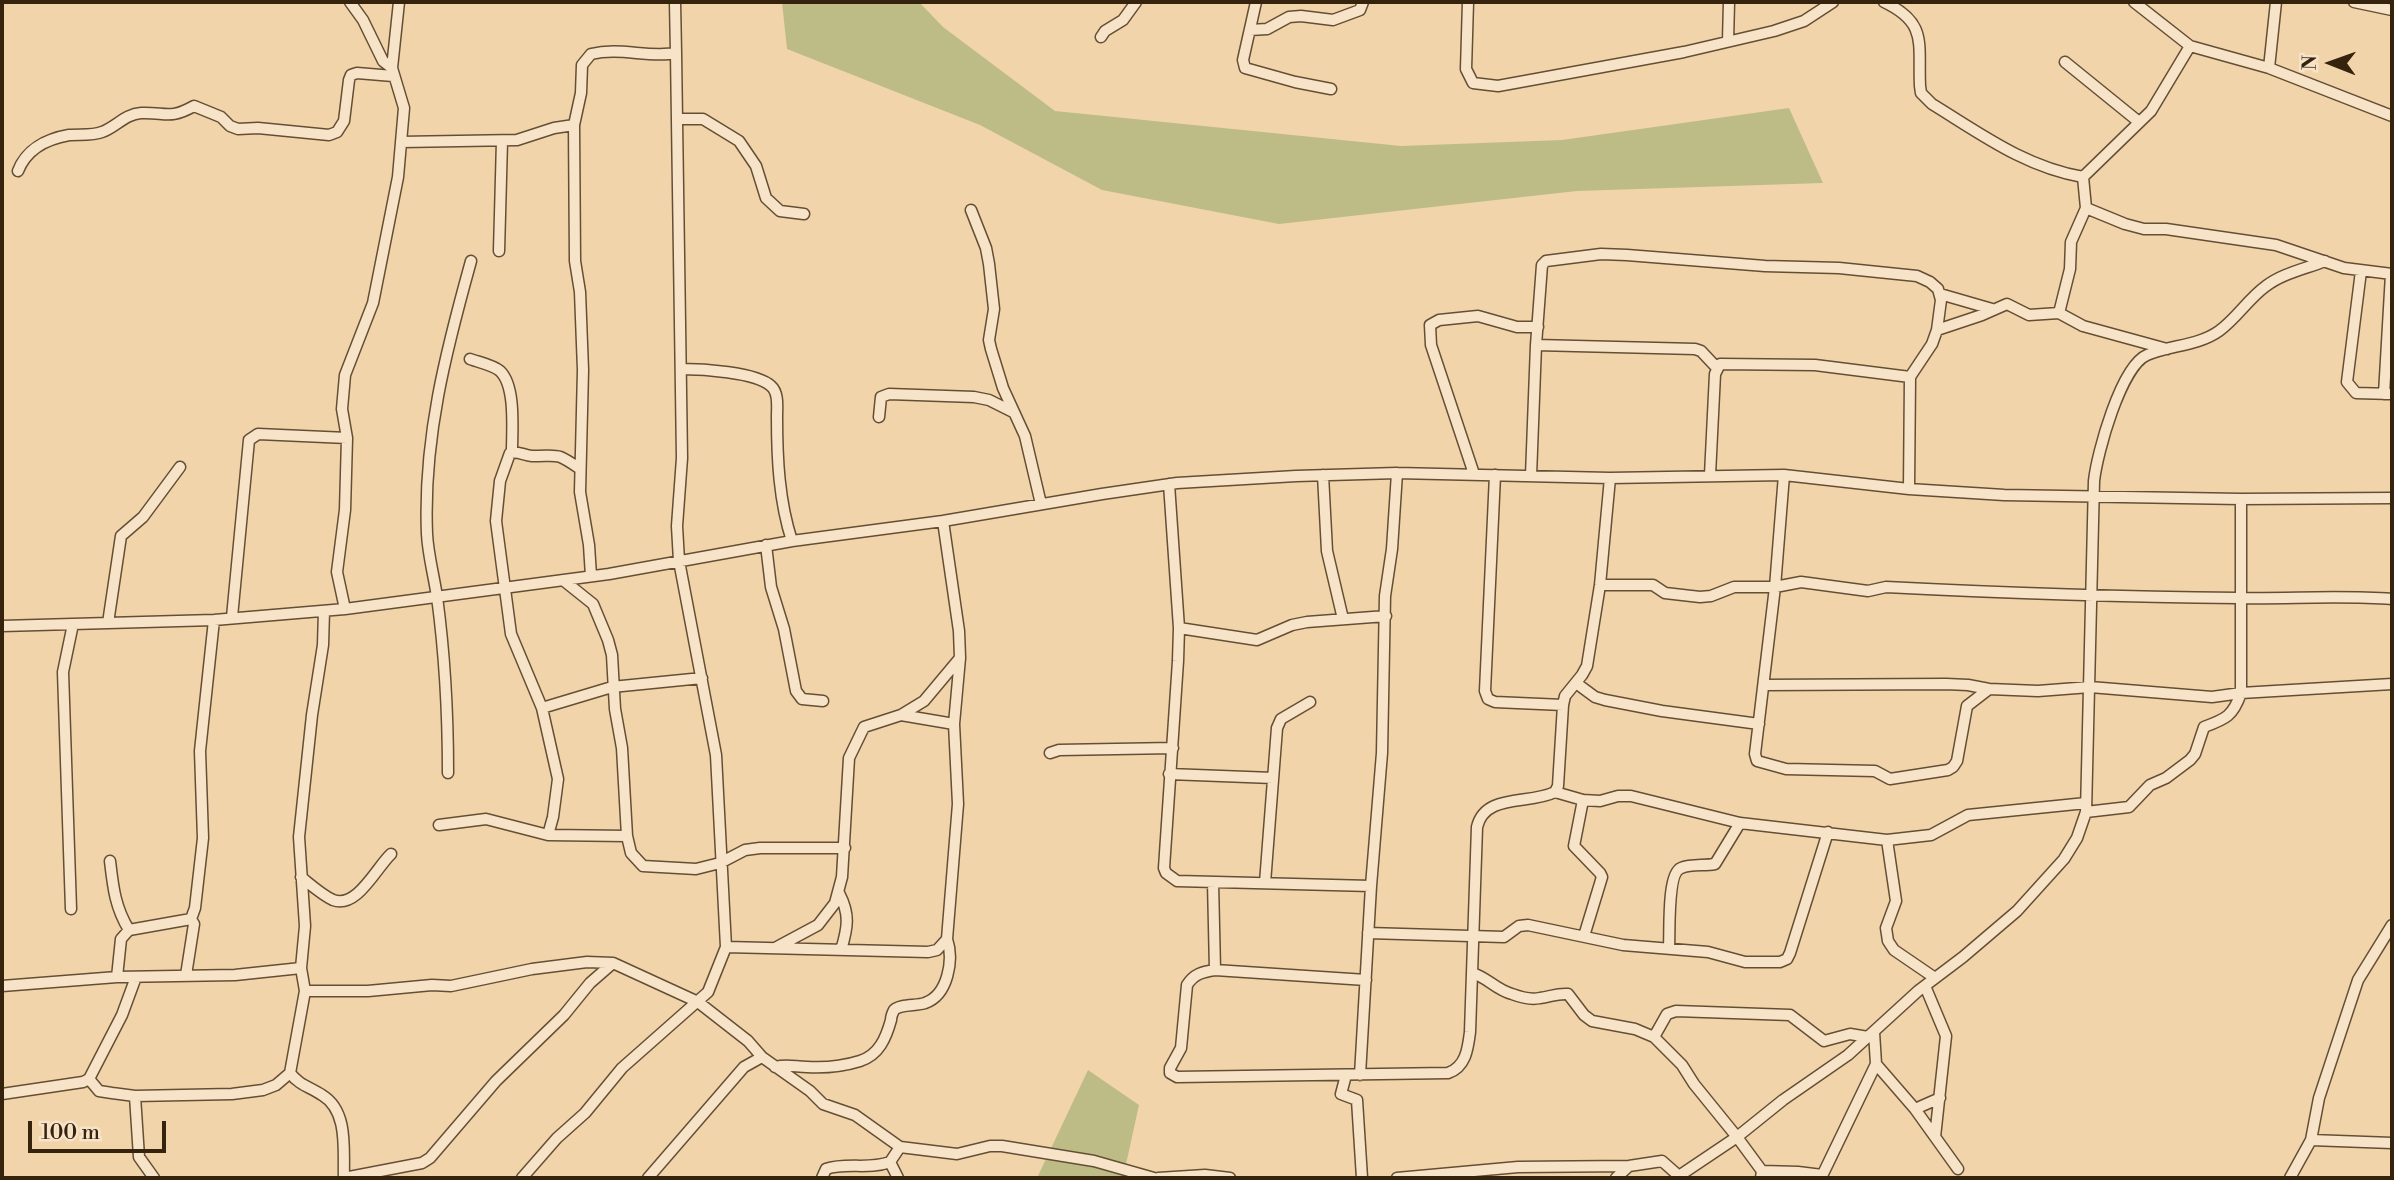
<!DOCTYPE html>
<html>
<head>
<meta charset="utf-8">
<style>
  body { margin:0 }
  #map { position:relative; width:2394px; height:1180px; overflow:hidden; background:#f2d4ab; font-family:"Libre Bodoni",serif }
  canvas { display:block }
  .frame { position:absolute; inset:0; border:4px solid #35230e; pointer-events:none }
  .north { position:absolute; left:2296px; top:28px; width:70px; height:70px; -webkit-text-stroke:5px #f7e3c8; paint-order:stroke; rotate:271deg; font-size:19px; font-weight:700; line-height:28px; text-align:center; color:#35230e }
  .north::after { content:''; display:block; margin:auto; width:24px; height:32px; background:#35230e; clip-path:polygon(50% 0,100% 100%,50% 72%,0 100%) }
  .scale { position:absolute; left:28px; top:1121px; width:138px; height:32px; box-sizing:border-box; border:4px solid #35230e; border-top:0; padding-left:9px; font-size:21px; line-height:24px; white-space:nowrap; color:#35230e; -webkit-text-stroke:5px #f7e3c8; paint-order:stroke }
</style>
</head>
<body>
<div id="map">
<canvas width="2394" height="1180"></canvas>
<div class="frame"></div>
<div class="north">N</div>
<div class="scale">100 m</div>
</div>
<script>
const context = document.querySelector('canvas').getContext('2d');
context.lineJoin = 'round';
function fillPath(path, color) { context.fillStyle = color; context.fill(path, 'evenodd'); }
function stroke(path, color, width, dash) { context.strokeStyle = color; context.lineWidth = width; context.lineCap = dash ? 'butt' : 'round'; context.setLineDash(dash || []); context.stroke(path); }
const green = new Path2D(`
  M 782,2 L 919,2 L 943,27 L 1055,111 L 1401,146 L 1562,140 L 1789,108 L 1823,183 L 1577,191 L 1279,224 L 1102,190 L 980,125 L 787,49 Z
  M 1088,1070 L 1139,1105 L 1123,1178 L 1037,1178 Z`);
const street = new Path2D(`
  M 350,2 L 363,20 L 383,61 L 392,68
  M 1256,2 L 1243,60 L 1245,68 L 1295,82 L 1331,89
  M 1468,2 L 1466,69 L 1473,83 L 1498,86 L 1684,52 L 1774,31 L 1804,21 L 1833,2
  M 1884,2 C 1928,23 1918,43 1920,86 L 1921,93 L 1932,104 C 1981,134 2025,167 2083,177
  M 2134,2 L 2190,46 L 2269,68
  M 2276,2 L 2269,68 L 2392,116
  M 2354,2 L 2392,10
  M 1250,30 L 1267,29 L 1289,17 L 1301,16 L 1333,20 L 1360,10 L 1363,2
  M 1101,37 L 1105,31 L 1123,20 L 1136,2
  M 1728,41 L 1729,2
  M 2065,62 L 2139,122
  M 677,119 L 703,119 L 739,141 L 756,166 L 766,198 L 780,211 L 804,214
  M 401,142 L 517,140 L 554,128 L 574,125
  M 18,171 C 26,150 46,139 69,135 C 79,134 92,136 102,132 C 116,127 125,114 141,113 C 166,112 169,120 194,106 L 221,117 L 230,126 L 238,129 L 258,128 L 329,135 L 337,132 L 344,121 L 349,80 L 351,75 L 357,73 L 393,76
  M 2083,177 L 2086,208 L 2125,224 L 2144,229 L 2166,229 L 2276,245 L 2344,268 L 2392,274
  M 2083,177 L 2151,111 L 2190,46
  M 971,210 L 986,248 L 989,264 L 994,309 L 989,340 L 991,349 L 1003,388 L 1025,436 L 1041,504
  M 499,251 L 502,141
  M 2361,271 L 2347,382 L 2356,393 L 2392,394
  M 1940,294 L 1992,309
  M 2059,313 L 2070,269 L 2071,242 L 2086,208
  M 1937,330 L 1982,315 L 2007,304 L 2029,315 L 2059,313 L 2083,326 L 2167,349
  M 1536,345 L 1695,349 L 1701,351 L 1717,368
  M 470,359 C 478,362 493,365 500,371 C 516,386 512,430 512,451
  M 681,369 C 701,369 756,372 771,386 C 779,393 777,407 777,417 C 777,459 779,501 792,541
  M 2384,394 L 2391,274
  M 879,417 L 881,397 L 889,394 L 974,397 L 989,400 L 1013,412
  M 579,468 C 555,452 560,456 532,456 C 523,455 518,451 510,453 L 500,481 L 496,521 L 511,634 L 542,708 L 558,779 L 553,817 L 548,835 L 627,836
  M 1474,474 L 1431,345 L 1430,325 L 1439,320 L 1478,316 L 1517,327 L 1538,327
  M 1323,475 L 1327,551 L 1343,619
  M 1495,475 L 1485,691 L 1488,699 L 1495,702 L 1563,705
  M 1710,475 L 1715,374 L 1720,364 L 1815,365 L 1910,377
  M 1784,475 L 1775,587 L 1755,754 L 1757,761 L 1786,769 L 1875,771 L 1890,779 L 1948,770 L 1953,767 L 1957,761 L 1967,706 L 1989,689
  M 1531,476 L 1536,345 L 1542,265 L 1546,261 L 1601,254 L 1627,255 L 1765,266 L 1839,268 L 1917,276 L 1930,282 L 1938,289 L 1941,300 L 1937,330 L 1932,344 L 1910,377 L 1909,489
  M 1169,484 L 1179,628 L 1178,661 L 1164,868 L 1166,873 L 1177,881 L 1371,886
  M 766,545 L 771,587 L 784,629 L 796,691 L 802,699 L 823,701
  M 591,576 L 589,545 L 580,492 L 583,370 L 580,292 L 575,261 L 574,125 L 581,93 L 582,65 L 591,54 C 620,47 648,58 676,53 L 675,2
  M 563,580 L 593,604 L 608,640 L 612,655 L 615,709 L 622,748 L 627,836 L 631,853 L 643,866 L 696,869 L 720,863 L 745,850 L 760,848 L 845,848
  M 1600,585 L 1653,585 L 1665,593 L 1700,597 L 1711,596 L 1734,587 L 1775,587 L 1801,582 L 1868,591 L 1886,587 C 2003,593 2120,597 2238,598 C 2289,599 2341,595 2392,599
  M 345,609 L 337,572 L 345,510 L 347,438 L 342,409 L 345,375 L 373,303 L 398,177 L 404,108 L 392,68 L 399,2
  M 232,617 L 249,440 L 258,434 L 347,438
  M 108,623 L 121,536 L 143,517 L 180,467
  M 2,626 L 214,620 L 345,609 L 609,574 L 792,541 L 943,521 L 1102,494 L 1177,483 L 1296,476 L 1397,473 L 1610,478 L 1784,475 L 1909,489 L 2004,495 L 2241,499 L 2392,498
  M 1179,628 L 1257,640 L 1292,625 L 1307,622 L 1386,616
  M 1576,683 L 1595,697 L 1605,700 L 1662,711 L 1759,724
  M 1764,685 L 1946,684 L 1968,685 L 1989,689 L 2038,691 L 2090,687 L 2212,697 L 2241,693 L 2392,684
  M 542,708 L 612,687 L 702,678
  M 901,715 L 954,724
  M 1050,753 L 1059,750 L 1173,748
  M 448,773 C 448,713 445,656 437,597 C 434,576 428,555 427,534 C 423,439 446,351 471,261
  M 1169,774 L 1273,778
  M 1555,792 L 1558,786 L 1563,705 L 1565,696 L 1582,675 L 1587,666 L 1600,585 L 1610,478
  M 1583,800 L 1574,846 L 1600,873 L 1602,877 L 1584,936
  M 2086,812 L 2129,807 L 2150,785 L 2166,778 L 2190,760 L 2195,754 L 2204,727 C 2226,719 2233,716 2241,693 L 2241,499
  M 439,825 L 486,819 L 548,835
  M 1887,840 L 1896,901 L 1886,928 L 1888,941 L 1894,950 L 1935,978
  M 110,861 C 113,887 115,907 129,930
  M 301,877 C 311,885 322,895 333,900 C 357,909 376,868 391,854
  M 1213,882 L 1215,970
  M 1265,883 L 1277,728 L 1281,719 L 1310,702
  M 839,893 C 850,914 848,927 841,950
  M 71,909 L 63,672 L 73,624
  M 1368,933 L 1504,937 L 1519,926 L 1528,925 L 1623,945 L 1708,952 L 1745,962 L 1780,962 L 1787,959 L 1790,953 L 1828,832
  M 726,947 L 928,952 L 937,950 L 947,939 L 958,804 L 954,724 L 960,658 L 959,631 L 943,521
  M 777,947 L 818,925 L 835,903 L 842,877 L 849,758 L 864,727 L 901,715 L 924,701 L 960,658
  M 1669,947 C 1670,932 1667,873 1681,868 C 1691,864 1704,866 1715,864 L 1740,823
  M 1472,973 C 1487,977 1496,990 1512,994 C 1520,997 1531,1000 1540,998 C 1550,997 1557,993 1568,994 L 1584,1015 L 1592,1021 L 1635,1029 L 1654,1037 L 1682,1065 L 1694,1084 L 1737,1137 L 1762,1171 L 1761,1178
  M 186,975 L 194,924 L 191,919
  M 117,977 L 121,939 L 129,930 L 191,919 L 195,908 L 203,838 L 200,751 L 214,620
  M 1366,980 L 1215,970 C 1202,972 1194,974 1187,985 L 1181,1048 L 1170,1068 L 1170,1073 L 1177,1077 L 1448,1073 C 1466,1067 1468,1048 1470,1032 L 1477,827 C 1485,793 1529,805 1555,792 L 1583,800 L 1600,801 L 1618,796 L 1631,796 L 1740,823 L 1887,840 L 1931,835 L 1968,815 L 2086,803
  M 2,986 L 117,977 L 235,975 L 301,968
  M 1925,986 L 1946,1036 L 1935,1137
  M 305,991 L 368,991 L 432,985 L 451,986 L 532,969 L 587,962 L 613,963 L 698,1002 L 748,1041 L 762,1057 L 810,1091 L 823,1104 L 855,1115 L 900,1147 L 957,1154 L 990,1146 L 1002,1146 L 1094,1161 L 1154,1178
  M 1874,1032 L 1876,1064 L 1915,1109 L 1958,1169
  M 1654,1037 L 1667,1014 L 1676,1011 L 1790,1015 L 1824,1041 L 1850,1034 L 1868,1037
  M 775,1067 C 787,1064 796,1067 807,1067 C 824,1068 844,1066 860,1061 C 879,1055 886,1038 891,1020 C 891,1018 893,1012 894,1010 C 900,1004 917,1006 925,1003 C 948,995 954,960 947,939
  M 290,1073 C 299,1085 310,1087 322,1095 C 349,1111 343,1151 344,1178
  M 1346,1075 L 1341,1094 L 1357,1100 L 1362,1178
  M 1360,1075 L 1371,886 L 1382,753 L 1385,596 L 1392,549 L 1397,473
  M 89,1079 L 99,1091 L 112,1093 L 135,1096 L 232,1094 L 263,1090 L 276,1085 L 290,1073 L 305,991 L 301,968 L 305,926 L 299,837 L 312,715 L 323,645 L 324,611
  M 2,1094 L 83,1082 L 89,1079 L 122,1015 L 136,977
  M 135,1096 L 139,1157 L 154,1178
  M 1915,1109 L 1940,1098
  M 2311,1140 L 2392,1143
  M 1762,1171 L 1798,1172 L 1822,1175
  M 344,1178 L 422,1163 L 430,1158 L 496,1081 L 564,1015 L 590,983 L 613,963
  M 522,1178 L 557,1138 L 585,1113 L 622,1068 L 708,992 L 726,947 L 716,755 L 679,561 L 677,526 L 682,458 L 676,53
  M 648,1178 L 744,1067 L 762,1057
  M 822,1178 L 826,1169 C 846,1162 869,1170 890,1162
  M 898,1178 L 890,1162 L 900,1147
  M 1158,1178 L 1205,1175 L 1230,1178
  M 1397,1178 L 1518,1167 L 1629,1166 L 1662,1161 L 1679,1176 L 1737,1137 L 1783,1100 L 1848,1055 L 1918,991 L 1963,957 L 2017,911 L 2064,859 L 2077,838 L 2086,812 L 2094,481 C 2097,453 2121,366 2147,355 C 2170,345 2198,346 2219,331 C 2237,318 2248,299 2266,286 C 2283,273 2305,269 2325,261
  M 1616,1178 L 1629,1166
  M 1821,1178 L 1876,1064
  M 2290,1178 L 2311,1140 L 2319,1098 L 2358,980 L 2392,925`);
fillPath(green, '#bdbc87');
stroke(street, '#644f35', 13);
stroke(street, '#f7e3c8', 10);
</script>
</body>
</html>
